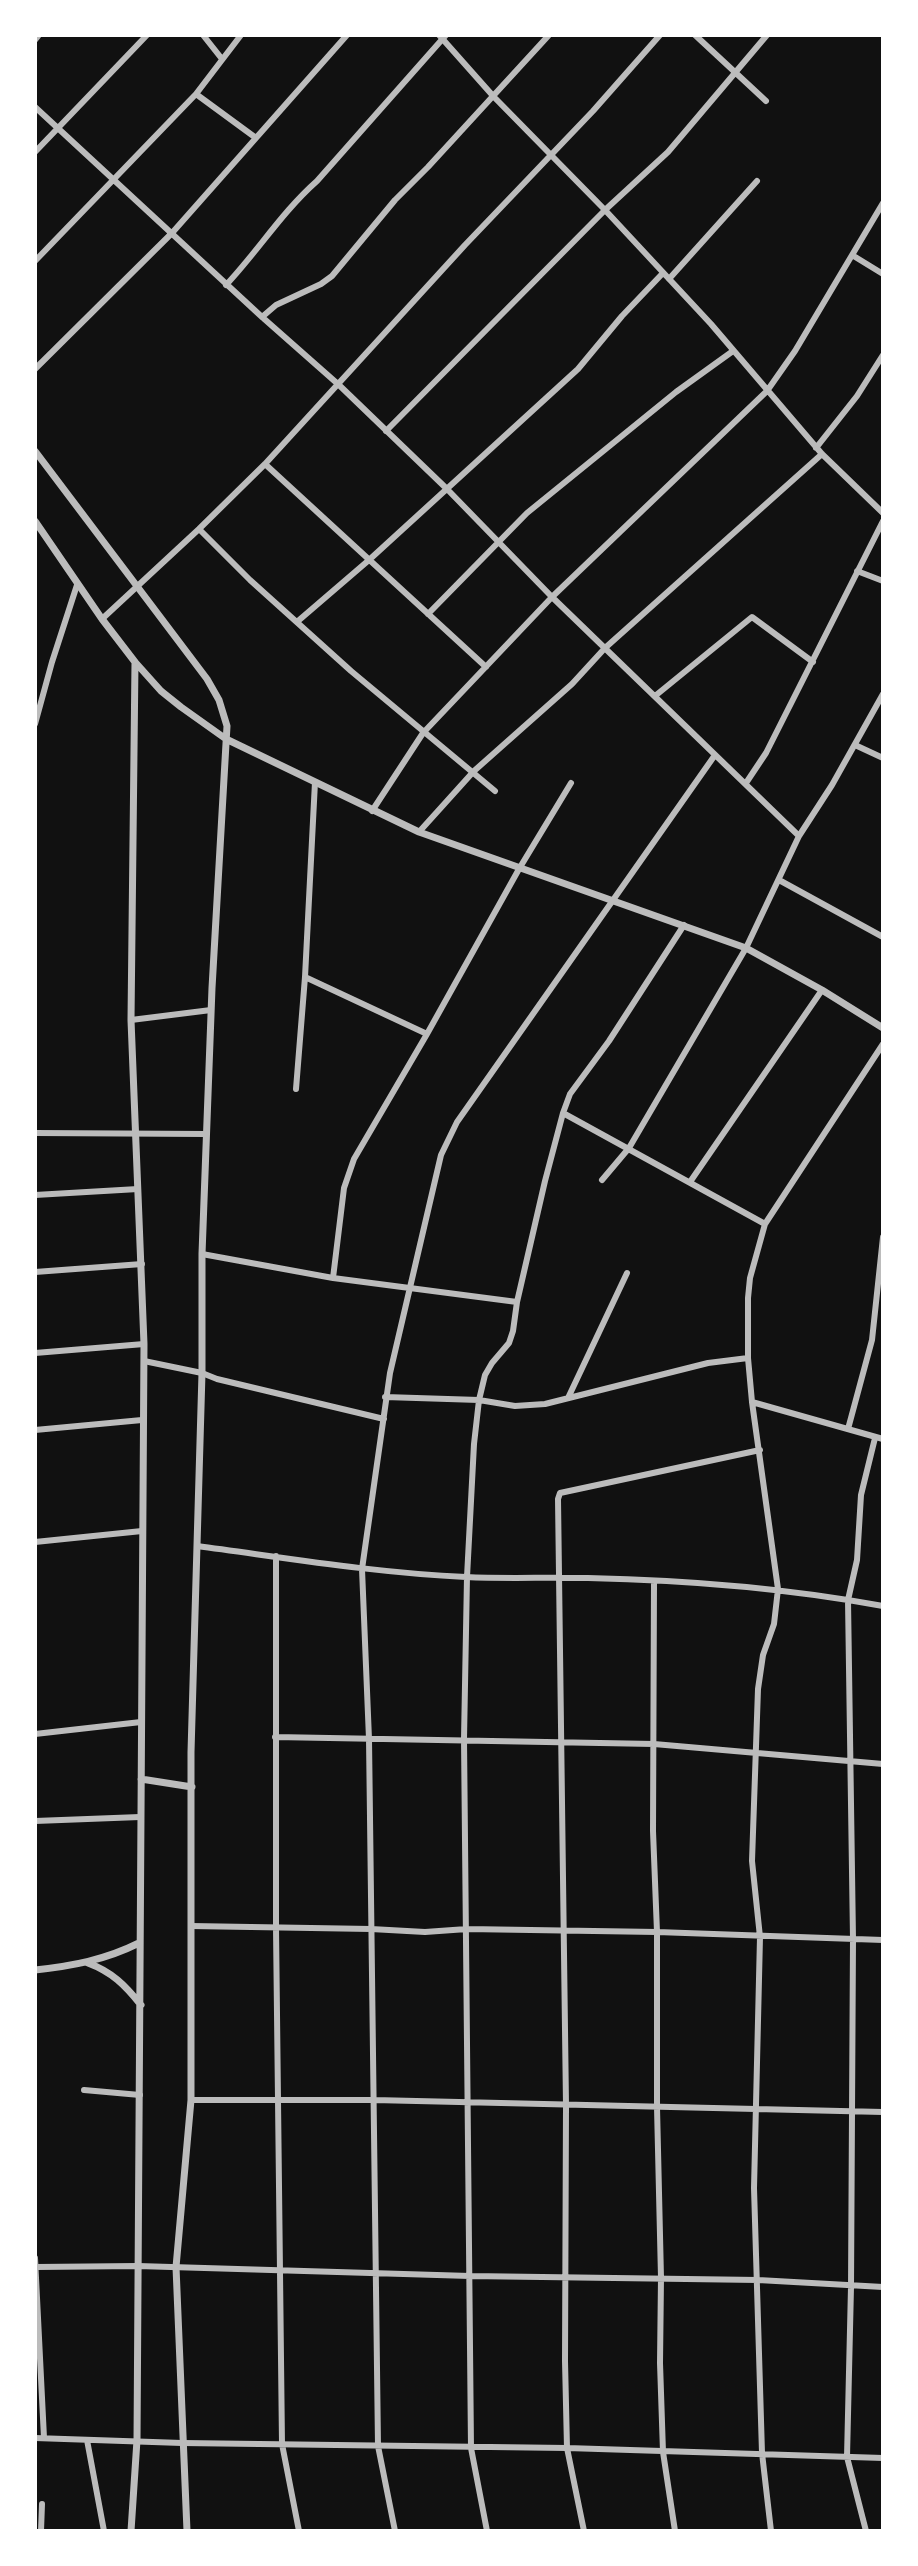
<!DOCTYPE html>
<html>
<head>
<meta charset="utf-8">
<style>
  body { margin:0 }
  #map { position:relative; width:918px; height:2566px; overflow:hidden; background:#111; font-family:Manrope,sans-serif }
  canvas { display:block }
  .frame { position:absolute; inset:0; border:37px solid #fff; pointer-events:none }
</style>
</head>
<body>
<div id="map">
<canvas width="918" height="2566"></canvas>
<div class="frame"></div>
</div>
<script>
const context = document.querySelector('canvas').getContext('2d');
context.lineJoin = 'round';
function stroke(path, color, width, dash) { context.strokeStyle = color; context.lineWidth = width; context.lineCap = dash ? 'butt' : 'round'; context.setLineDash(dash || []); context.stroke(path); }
const minor = new Path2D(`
  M 203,35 L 222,59
  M 439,35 L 494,97 L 605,210 L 711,324 L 822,454 L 883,513
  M 695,35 L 766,101
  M 35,40 L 39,35
  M 196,94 L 256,138
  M 35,107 L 262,317 L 339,385 L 447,489 L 552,597 L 799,836
  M 35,152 L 147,35
  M 852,255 L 883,274
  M 35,261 L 196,94 L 241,35
  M 669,279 L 757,181
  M 226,285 C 258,251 282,212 317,181 L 446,35
  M 262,317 L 276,305 L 321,284 L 332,276 L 395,200 L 428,167 L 549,35
  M 35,369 L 172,233 L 347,35
  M 386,431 L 605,210 L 668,152 L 767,35
  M 816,448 L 857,396 L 883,355
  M 265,464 L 486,667
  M 199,529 L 250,580 L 351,671 L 495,791
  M 857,571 L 883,581
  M 428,614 L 527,513 L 676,392 L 733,351
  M 102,619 L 199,529 L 265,464 L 465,245 L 593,111 L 660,35
  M 298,621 L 369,560 L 578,369 L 622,316 L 663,273
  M 655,696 L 752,617 L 813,662
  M 35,724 L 52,662 L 77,585
  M 855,745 L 883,758
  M 746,783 L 766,753 L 883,521
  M 372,811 L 423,733 L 552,597 L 767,391 L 795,351 L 883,203
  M 419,832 L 474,771 L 572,684 L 605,648 L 822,454
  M 779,880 L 883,937
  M 305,977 L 427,1034
  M 131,1020 L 211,1010
  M 296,1089 L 305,977 L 315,782
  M 563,1113 L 765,1224
  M 35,1133 L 206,1134
  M 602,1180 L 629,1148 L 746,948 L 799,836 L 832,785 L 883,694
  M 690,1182 L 822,990
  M 35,1195 L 138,1189
  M 202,1254 L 333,1278 L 517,1302
  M 35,1272 L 142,1264
  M 333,1278 L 344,1188 L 354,1159 L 427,1034 L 519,869 L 571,783
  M 35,1353 L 144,1344
  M 144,1361 L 202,1373 L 217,1379 L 384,1419
  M 385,1397 L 479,1400 L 515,1406 L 545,1404 L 708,1363 L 748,1358
  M 568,1398 L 627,1273
  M 752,1402 L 883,1439
  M 848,1429 L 872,1340 L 883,1237
  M 35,1430 L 142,1420
  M 35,1542 L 142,1531
  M 197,1546 C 287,1558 376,1573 466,1577 C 506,1579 547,1577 588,1578 C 687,1580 785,1588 883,1606
  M 276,1556 L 276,1928 L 282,2444 L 299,2531
  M 654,1582 L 653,1831 L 657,1932 L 657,2107 L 661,2278 L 660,2363 L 663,2452 L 675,2531
  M 35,1734 L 141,1722
  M 275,1737 L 654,1744 L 883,1764
  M 35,1821 L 140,1817
  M 191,1926 L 371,1929 L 425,1932 L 467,1929 L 657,1932 L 883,1940
  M 84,2090 L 140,2095
  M 191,2100 L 374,2100 L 883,2112
  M 35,2258 L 44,2438
  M 36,2267 L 138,2266 L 470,2276 L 758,2280 L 883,2287
  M 35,2438 L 182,2443 L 567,2448 L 883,2458
  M 87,2440 L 104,2531
  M 41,2531 L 42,2504
  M 395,2531 L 378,2446 L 369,1739 L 362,1569 L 390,1373 L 441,1155 L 457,1122 L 715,755
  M 487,2531 L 471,2448 L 464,1739 L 467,1577 L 474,1444 L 479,1400 L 485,1375 L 492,1363 L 509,1343 L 513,1331 L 517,1302 L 545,1181 L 563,1113 L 570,1094 L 609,1041 L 684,925
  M 584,2531 L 567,2448 L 565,2361 L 566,2105 L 558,1499 L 560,1493 L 760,1450
  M 771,2531 L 762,2453 L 754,2188 L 760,1937 L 752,1861 L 758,1689 L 763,1655 L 774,1624 L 778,1589 L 752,1402 L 748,1358 L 748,1298 L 750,1278 L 765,1224 L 883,1044
  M 866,2531 L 847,2457 L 851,2287 L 853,1939 L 848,1600 L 857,1560 L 861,1495 L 875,1438`);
const tertiary = new Path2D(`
  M 35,451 L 207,679 L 219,700 L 227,726 L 212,988 L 202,1254 L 202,1373 L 191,1752 L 191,2100 L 176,2267 L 187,2531
  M 35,521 L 102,619 L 135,662 L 161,691 L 181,707 L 226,739 L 419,832 L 746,948 L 822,990 L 883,1028
  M 141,1779 L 192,1787
  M 88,1963 C 112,1972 125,1985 141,2005
  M 35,1970 C 72,1966 105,1960 139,1943
  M 131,2531 L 137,2440 L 144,1344 L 131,1020 L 135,662`);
stroke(minor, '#bcbcbc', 6);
stroke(tertiary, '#bcbcbc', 7);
</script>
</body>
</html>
